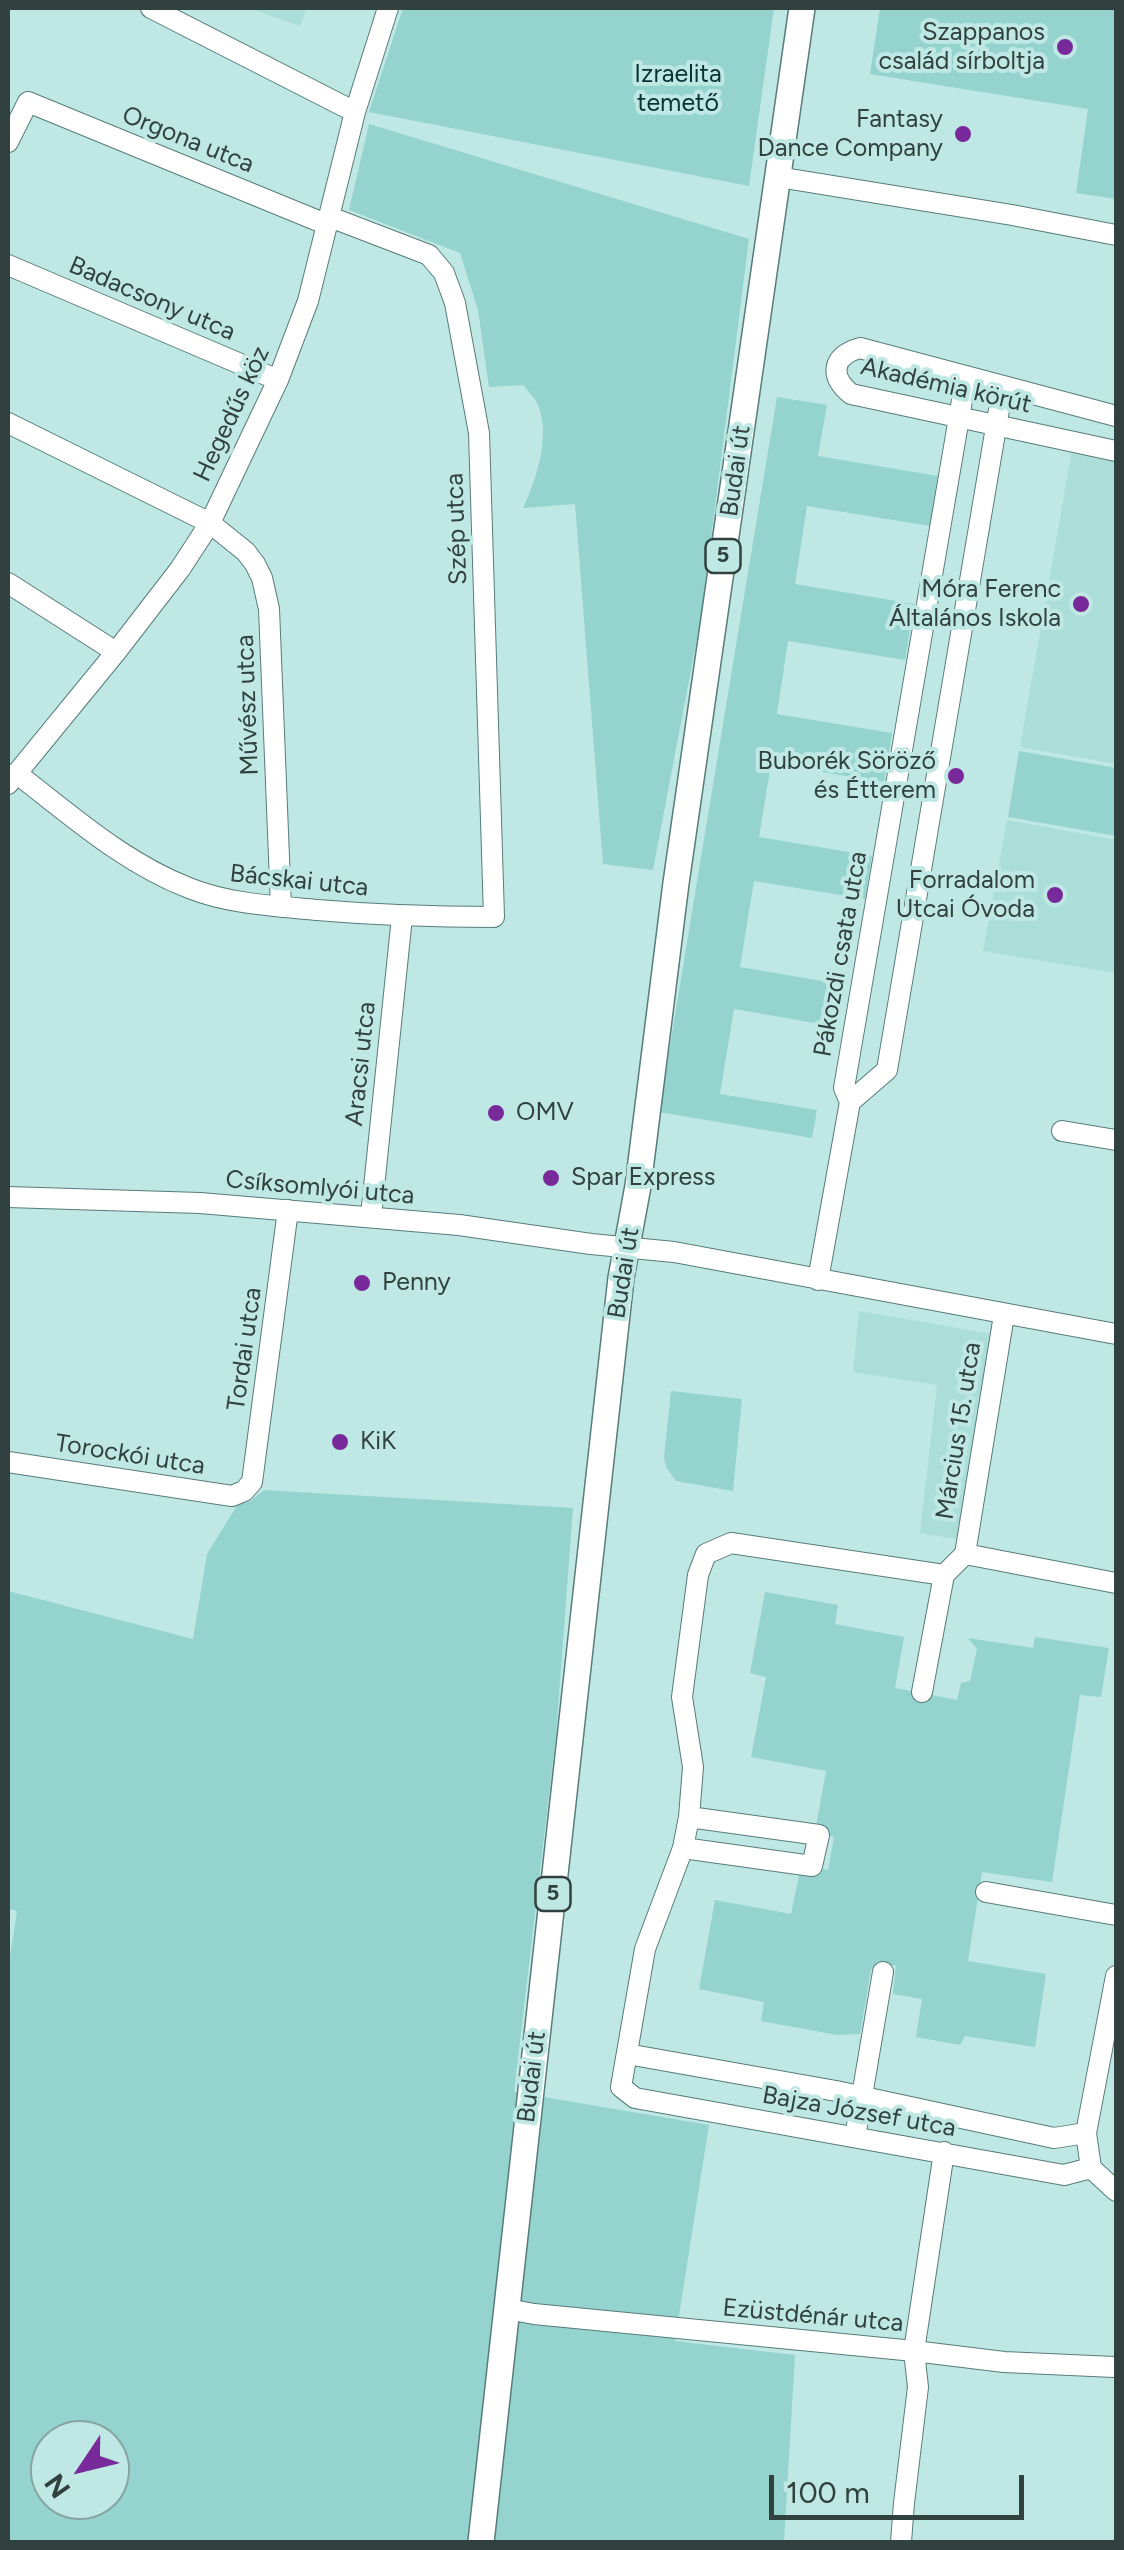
<!DOCTYPE html>
<html>
<head>
<meta charset="utf-8">
<style>
  body { margin:0 }
  #map { position:relative; width:1124px; height:2550px; overflow:hidden; background:#bfe8e4; font-family:Figtree,sans-serif }
  canvas { display:block }
  .frame { position:absolute; inset:0; border:10px solid #30413f; pointer-events:none }
  .north { position:absolute; left:30px; top:2420px; width:100px; height:100px; box-sizing:border-box; background:#bfe8e4; border:2px solid #86a5a2; border-radius:50%; rotate:235deg; font-size:28px; font-weight:700; line-height:40px; text-align:center; color:#30413f }
  .north::after { content:''; display:block; margin:auto; width:35px; height:45px; background:#782a9b; clip-path:polygon(50% 0,100% 100%,50% 72%,0 100%) }
  .scale { position:absolute; left:769px; top:2475px; width:255px; height:45px; box-sizing:border-box; border:5px solid #30413f; border-top:0; padding-left:12px; font-size:30px; line-height:35px; white-space:nowrap; color:#30413f; -webkit-text-stroke:8px #bfe8e4; paint-order:stroke }
</style>
</head>
<body>
<div id="map">
<canvas width="1124" height="2550"></canvas>
<div class="frame"></div>
<div class="north">N</div>
<div class="scale">100 m</div>
</div>
<script>
const context = document.querySelector('canvas').getContext('2d');
context.lineJoin = 'round';
function fillPath(path, color) { context.fillStyle = color; context.fill(path, 'evenodd'); }
function stroke(path, color, width, dash) { context.strokeStyle = color; context.lineWidth = width; context.lineCap = dash ? 'butt' : 'round'; context.setLineDash(dash || []); context.stroke(path); }
function drawText(font, color, halo, rows, align = 'center') {
  context.font = font + ' Figtree,sans-serif'; context.lineWidth = 8; context.setLineDash([]); context.textBaseline = 'middle'; context.strokeStyle = halo; context.fillStyle = color; for (const [text, x, y, turn = 0] of rows) {
    context.save(); context.translate(x, y); context.rotate((+turn || 0) * Math.PI / 180); context.textAlign = isNaN(turn) ? turn : align; if (halo) context.strokeText(text, 0, 0); context.fillText(text, 0, 0); context.restore();
  }
}
const built = new Path2D(`
  M 248,8 L 307,8 L 300,26 Z
  M 1072,450 L 1116,462 L 1116,764 L 1020,747 Z
  M 1007,820 L 1116,840 L 1116,973 L 983,951 Z
  M 859,1311 L 992,1334 L 962,1540 L 920,1533 L 937,1385 L 853,1372 Z`);
const green = new Path2D(`
  M 403,8 L 774,8 L 749,186 L 369,112 Z
  M 880,8 L 1116,8 L 1116,199 L 1076,193 L 1088,109 L 870,74 Z
  M 369,124 L 749,239 L 701,617 L 653,870 L 603,864 L 575,504 L 523,508 C 536,480 551,436 538,405 C 535,398 528,391 523,385 L 489,387 L 478,310 L 460,253 L 349,210 Z
  M 777,397 L 827,405 L 818,456 L 938,476 L 930,526 L 807,506 L 795,584 L 914,604 L 905,660 L 788,641 L 777,714 L 892,733 L 884,782 L 771,764 L 759,837 L 872,856 L 865,899 L 754,881 L 740,967 L 846,985 L 838,1027 L 734,1009 L 720,1094 L 817,1110 L 812,1138 L 659,1112 Z
  M 1019,751 L 1116,768 L 1116,836 L 1008,817 Z
  M 671,1391 L 742,1399 L 733,1491 L 676,1481 L 666,1467 L 664,1457 Z
  M 264,1490 L 573,1508 L 556,1735 L 514,2092 L 709,2125 L 675,2341 L 795,2355 L 784,2542 L 8,2542 L 8,1970 L 17,1911 L 8,1909 L 8,1591 L 193,1639 L 207,1554 L 238,1504 L 249,1502 ZM 50,2440 L 110,2440 L 110,2500 L 50,2500 Z
  M 765,1592 L 838,1605 L 835,1624 L 904,1637 L 895,1688 L 957,1700 L 961,1683 L 970,1681 L 977,1649 L 968,1638 L 1033,1648 L 1035,1637 L 1109,1648 L 1101,1697 L 1080,1695 L 1052,1882 L 982,1872 L 968,1961 L 1046,1974 L 1035,2047 L 965,2036 L 960,2045 L 916,2037 L 922,1999 L 893,1994 L 896,1965 L 871,1969 L 860,2034 L 837,2035 L 761,2021 L 764,2002 L 699,1989 L 715,1900 L 791,1914 L 801,1866 L 828,1870 L 834,1837 L 815,1832 L 826,1771 L 751,1757 L 766,1677 L 750,1673 Z`);
const minor = new Path2D(`
  M 151,8 L 355,112
  M 8,142 L 28,102 L 328,225
  M 778,177 L 1012,215 L 1116,235
  M 8,265 L 278,380
  M 1116,416 L 860,348 C 832,356 829,376 851,394 L 1116,451
  M 8,423 L 210,523 L 246,552 L 255,564 L 262,578 L 269,609 L 281,907
  M 8,583 L 116,652
  M 16,773 C 71,815 124,863 189,888 C 229,904 274,906 317,910 C 376,915 434,917 494,917 L 479,433 L 455,303 L 444,273 L 429,255 L 330,217
  M 8,784 L 116,652 L 180,569 L 210,523 L 278,380 L 308,301 L 355,112 L 388,8
  M 850,1102 L 887,1070 L 1003,386
  M 850,1102 L 844,1088 L 966,377
  M 1062,1131 L 1116,1140
  M 8,1197 L 200,1203 L 459,1225 L 591,1244 L 674,1252 L 1116,1334
  M 371,1216 L 402,917
  M 818,1280 L 850,1102
  M 8,1462 L 232,1496 L 244,1491 L 252,1482 L 288,1210
  M 965,1554 L 1004,1315
  M 922,1692 L 944,1575
  M 683,1848 L 812,1866 L 819,1835 L 689,1817
  M 986,1892 L 1116,1915
  M 1116,1976 L 1086,2133 L 1091,2168 L 1116,2191
  M 627,2054 L 836,2091 L 1054,2138 L 1086,2133
  M 855,2137 L 883,1972
  M 1091,2168 L 1064,2175 L 635,2098 L 621,2087 L 645,1949 L 683,1848 L 689,1817 L 693,1767 L 682,1697 L 698,1575 L 706,1554 L 731,1543 L 944,1575 L 965,1554 L 1116,1583
  M 507,2309 L 534,2314 L 914,2351 L 1004,2362 L 1114,2367
  M 901,2542 L 904,2503 L 918,2387 L 914,2351 L 944,2152`);
const major = new Path2D(`
  M 481,2542 L 621,1278 L 638,1186 L 676,883 L 802,8`);
const markers = [
  [1065,47,10,"#782a9b"],
  [963,134,10,"#782a9b"],
  [1081,604,10,"#782a9b"],
  [956,776,10,"#782a9b"],
  [1055,895,10,"#782a9b"],
  [496,1113,10,"#782a9b"],
  [551,1178,10,"#782a9b"],
  [362,1283,10,"#782a9b"],
  [340,1442,10,"#782a9b"]
];
const shields = [
  [723,556,35],
  [553,1894,35]
];
const shieldNames = [
  ["5",723,556],
  ["5",553,1894]
];
const poiNames = [
  ["Szappanos",1045,33],
  ["család sírboltja",1045,62],
  ["Fantasy",943,120],
  ["Dance Company",943,149],
  ["Móra Ferenc",1061,590],
  ["Általános Iskola",1061,619],
  ["Buborék Söröző",936,762],
  ["és Étterem",936,791],
  ["Forradalom",1035,881],
  ["Utcai Óvoda",1035,910],
  ["OMV",516,1113,"left"],
  ["Spar Express",571,1178,"left"],
  ["Penny",382,1283,"left"],
  ["KiK",360,1442,"left"]
];
const parkNames = [
  ["Izraelita",678,75],
  ["temető",678,104]
];
const streetNames = [
  ["Orgona utca",188,140,22],
  ["Badacsony utca",152,299,23],
  ["Akadémia körút",946,386,13],
  ["Hegedűs köz",232,414,-65],
  ["Budai út",736,471,-82],
  ["Szép utca",457,529,-92],
  ["Művész utca",248,705,-92],
  ["Bácskai utca",299,881,6],
  ["Pákozdi csata utca",841,954,-80],
  ["Aracsi utca",361,1064,-84],
  ["Csíksomlyói utca",320,1188,5],
  ["Budai út",624,1273,-81],
  ["Tordai utca",245,1349,-82],
  ["Március 15. utca",959,1431,-81],
  ["Torockói utca",130,1455,9],
  ["Budai út",532,2077,-83],
  ["Bajza József utca",859,2112,10],
  ["Ezüstdénár utca",813,2316,5]
];
fillPath(built, '#abddd9');
fillPath(green, '#94d3ce');
stroke(minor, '#577c79', 22);
stroke(major, '#577c79', 28);
stroke(minor, '#fff', 20);
stroke(major, '#fff', 25);
for (const [x, y, r, color] of markers) { const dot = new Path2D(); dot.arc(x, y, r, 0, 2 * Math.PI); context.fillStyle = color; context.fill(dot); stroke(dot, '#bfe8e4', 4); }
for (const [x, y, w] of shields) { const box = new Path2D(); box.roundRect(x - w / 2, y - 17, w, 34, 8); context.fillStyle = '#bfe8e4'; context.fill(box); stroke(box, '#30413f', 2.5); }
drawText('bold 22px', '#30413f', null, shieldNames);
drawText('25px', '#30413f', '#bfe8e4', poiNames, 'right');
drawText('25px', '#083331', '#bfe8e4', parkNames);
drawText('25px', '#30413f', '#bfe8e4', streetNames);
</script>
</body>
</html>
